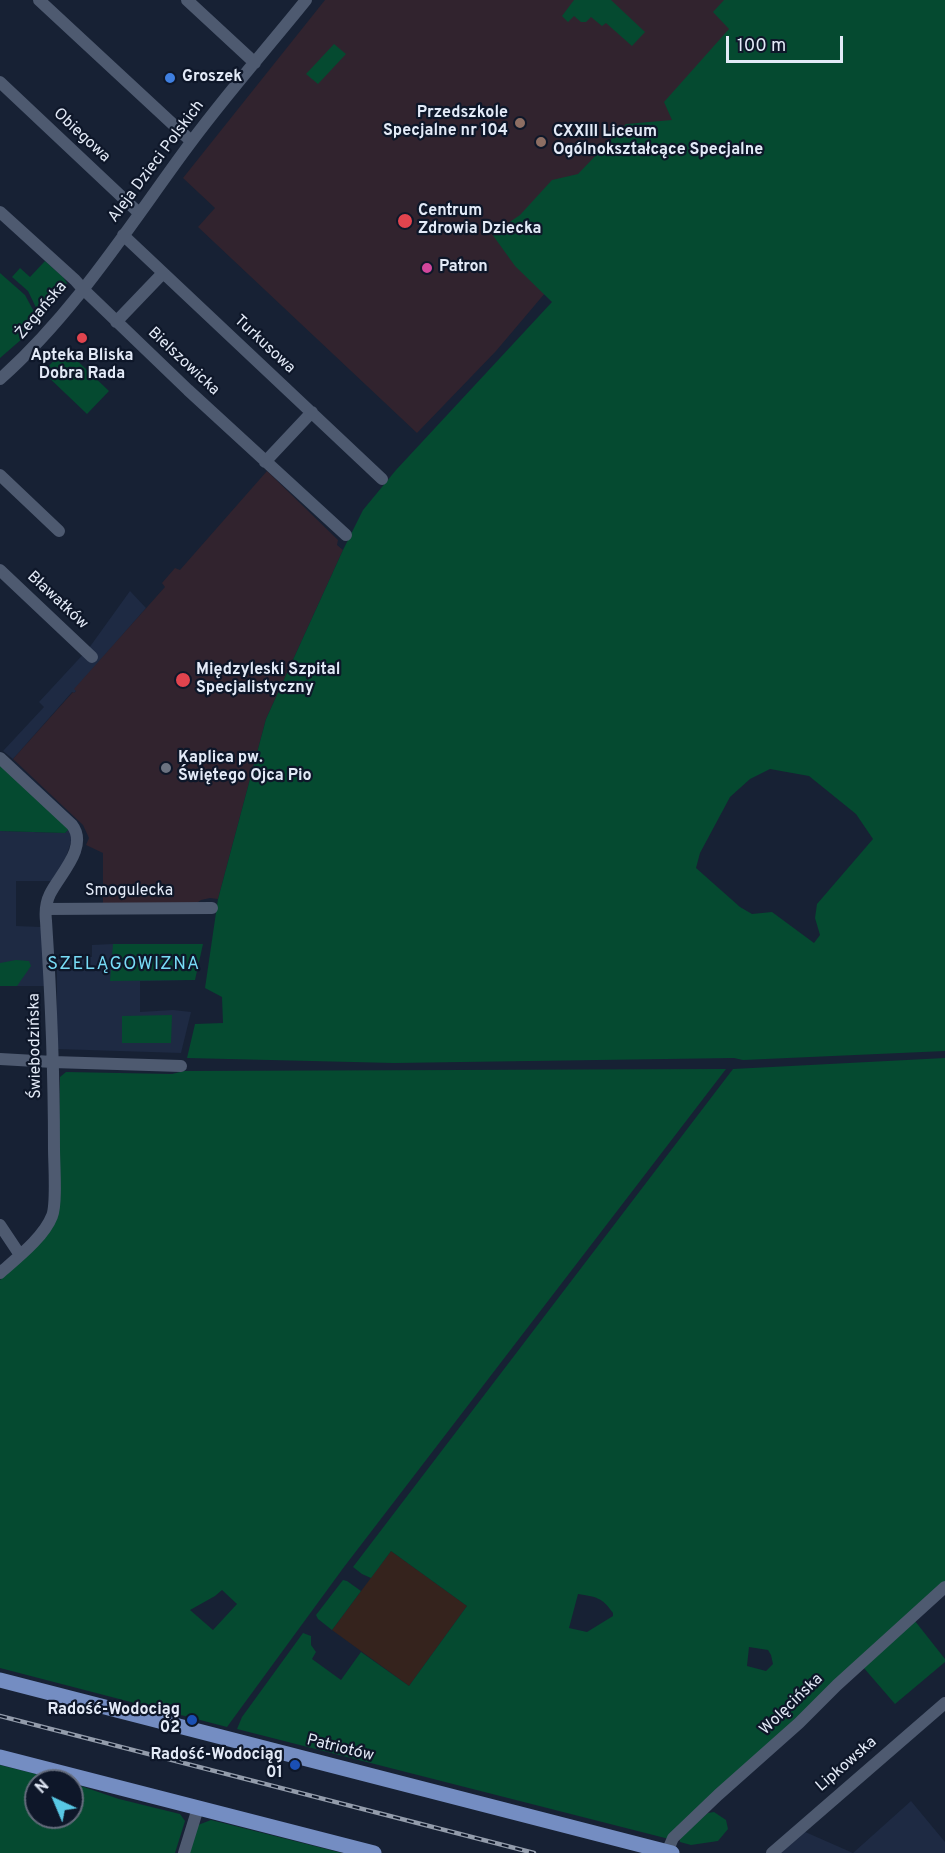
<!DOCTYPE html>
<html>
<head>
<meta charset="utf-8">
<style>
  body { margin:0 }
  #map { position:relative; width:945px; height:1853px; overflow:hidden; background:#172134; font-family:Overpass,sans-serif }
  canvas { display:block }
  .north { position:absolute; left:24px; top:1769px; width:60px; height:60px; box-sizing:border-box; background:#0e1729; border:2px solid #636b7b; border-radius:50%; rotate:316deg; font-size:16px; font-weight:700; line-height:24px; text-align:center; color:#e3eaf7 }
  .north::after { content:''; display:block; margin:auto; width:21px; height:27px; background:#58c8e4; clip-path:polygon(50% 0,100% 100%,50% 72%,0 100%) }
  .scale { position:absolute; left:726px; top:36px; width:117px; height:27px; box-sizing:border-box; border:3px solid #e3eaf7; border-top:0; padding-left:8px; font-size:18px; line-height:21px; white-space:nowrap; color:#e3eaf7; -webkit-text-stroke:4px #0e1729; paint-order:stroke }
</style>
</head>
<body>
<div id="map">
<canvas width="945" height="1853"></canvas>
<div class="north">N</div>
<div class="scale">100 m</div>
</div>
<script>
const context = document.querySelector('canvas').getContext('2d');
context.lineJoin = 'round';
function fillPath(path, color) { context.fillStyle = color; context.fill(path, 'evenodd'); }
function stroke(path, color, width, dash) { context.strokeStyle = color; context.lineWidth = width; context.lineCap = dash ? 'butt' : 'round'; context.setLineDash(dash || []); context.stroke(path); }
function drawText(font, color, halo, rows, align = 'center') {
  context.font = font + ' Overpass,sans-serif'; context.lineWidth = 4.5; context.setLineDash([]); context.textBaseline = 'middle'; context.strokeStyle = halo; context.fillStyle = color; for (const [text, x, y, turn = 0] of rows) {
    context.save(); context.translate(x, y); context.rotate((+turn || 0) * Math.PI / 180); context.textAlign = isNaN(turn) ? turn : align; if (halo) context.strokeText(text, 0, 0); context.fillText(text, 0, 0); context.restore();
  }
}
const built = new Path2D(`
  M 130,591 L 146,608 L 75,689 L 76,691 L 74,693 L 72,692 L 13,759 L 3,751 L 44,707 L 39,702 L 89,648 Z
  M 69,829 L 72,839 L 63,866 L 53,878 L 53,881 L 16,881 L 16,926 L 41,927 L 46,986 L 0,986 L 0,831 L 65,833 Z
  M 113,944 L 148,945 L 195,977 L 195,980 L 188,980 L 140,981 L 140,1012 L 173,1010 L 191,1012 L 181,1053 L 57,1049 L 57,957 L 92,957 L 92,945 Z
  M 911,1801 L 945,1842 L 945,1853 L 778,1853 L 803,1831 L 853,1853 Z`);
const industrial = new Path2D(`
  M 391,1551 L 467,1606 L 409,1686 L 332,1630 Z`);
const medical = new Path2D(`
  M 325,0 L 835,0 L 612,214 L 496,351 L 417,433 L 198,227 L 215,208 L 183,178 Z
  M 267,471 L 338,540 L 337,545 L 343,550 L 266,719 L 218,899 L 210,898 L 201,900 L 194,905 L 103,906 L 103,853 L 86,845 L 89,838 L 83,825 L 13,759 L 73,692 L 74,693 L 76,691 L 74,689 L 165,587 L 162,583 L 175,568 L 180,570 Z`);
const green = new Path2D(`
  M 574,0 L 611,0 L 645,32 L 632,46 L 606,23 L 602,26 L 591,17 L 586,22 L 581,22 L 574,16 L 568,22 L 562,16 Z
  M 724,0 L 945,0 L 945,1051 L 743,1060 L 734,1058 L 394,1063 L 187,1058 L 195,1024 L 223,1023 L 222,997 L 205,988 L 218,899 L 266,719 L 343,550 L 363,510 L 396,470 L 552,302 L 515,266 L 492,234 L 520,215 L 552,180 L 578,174 L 626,124 L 672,120 L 664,102 L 729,29 L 713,12 ZM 770,769 L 809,776 L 856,814 L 873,839 L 817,904 L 815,918 L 820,935 L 814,943 L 772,912 L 752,914 L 740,907 L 696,868 L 700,853 L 730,797 L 750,779 Z
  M 334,44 L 346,54 L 318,84 L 306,74 Z
  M 45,261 L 63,277 L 67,283 L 63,291 L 41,318 L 28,291 L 12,277 L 20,268 L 30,277 Z
  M 0,273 L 25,295 L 38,319 L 23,338 L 0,358 Z
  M 65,349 L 109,391 L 87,414 L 43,372 Z
  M 0,764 L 69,829 L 65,833 L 0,831 Z
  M 113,944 L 203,944 L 195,980 L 110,981 Z
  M 16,960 L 29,961 L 31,966 L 17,986 L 0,986 L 0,963 Z
  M 172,1015 L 171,1043 L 122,1043 L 122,1016 Z
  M 945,1058 L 945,1582 L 669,1839 L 237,1729 L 242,1717 L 303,1633 L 311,1636 L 311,1645 L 316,1652 L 312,1659 L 341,1680 L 361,1652 L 409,1686 L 467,1606 L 391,1551 L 371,1578 L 362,1574 L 353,1567 L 733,1069 ZM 578,1594 C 596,1597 602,1597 613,1613 L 613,1616 L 587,1632 L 569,1628 ZM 749,1647 L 768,1650 L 771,1655 L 773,1664 L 766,1671 L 747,1666 Z
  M 726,1069 L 344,1567 L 227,1727 L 0,1668 L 0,1280 L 24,1258 L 58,1209 L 60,1077 L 66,1072 L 172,1074 L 184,1071 ZM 222,1590 L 237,1604 L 213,1630 L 190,1610 L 215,1596 Z
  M 343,1580 L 347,1581 L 361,1591 L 332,1630 L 318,1619 L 316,1615 Z
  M 915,1621 L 945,1659 L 945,1662 L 895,1704 L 863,1667 Z
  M 0,1765 L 64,1781 L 36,1781 L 36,1817 L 72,1817 L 72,1783 L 119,1799 L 180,1814 L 185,1821 L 175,1853 L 0,1853 Z
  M 714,1812 L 726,1820 L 728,1829 L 718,1841 L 691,1845 L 680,1842 L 680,1836 L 708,1813 Z
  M 211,1820 L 342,1853 L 189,1853 L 198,1825 Z`);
const minor = new Path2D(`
  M 39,0 L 191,141
  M 187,0 L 255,63
  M 0,82 L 139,213
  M 0,212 L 75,280 L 83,289 L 188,390 L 346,535
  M 123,235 L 382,479
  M 116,322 L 163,273
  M 0,379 C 73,314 126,231 183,153 C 221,100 265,51 306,0
  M 265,462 L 312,412
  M 0,475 L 59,531
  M 0,570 L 92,657
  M 0,758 L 72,825 C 89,847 59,875 50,894 C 46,902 45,912 46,921 C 51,997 54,1072 54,1148 C 54,1164 57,1204 52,1216 C 44,1237 17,1258 0,1273
  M 46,909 L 212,908
  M 0,1059 L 53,1062 L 181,1066
  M 0,1225 L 20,1255
  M 667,1852 L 673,1838 L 718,1795 L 799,1723 L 837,1685 L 945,1587
  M 184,1853 L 198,1808
  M 772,1853 L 945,1703`);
const major = new Path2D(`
  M 0,1680 L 672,1853
  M 0,1757 L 374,1853`);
const rail = new Path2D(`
  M 0,1716 L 534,1853`);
const markers = [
  [170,78,6,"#3f7fe0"],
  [520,123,6,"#8d6e63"],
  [541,142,6,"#8d6e63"],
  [405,221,8,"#e0444e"],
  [427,268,6,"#d1479c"],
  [82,338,6,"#e0444e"],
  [183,680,8,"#e0444e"],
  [166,768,6,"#6b7280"],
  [192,1720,6,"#1a4fb4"],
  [295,1765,6,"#1a4fb4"]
];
const poiNames = [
  ["Groszek",182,78],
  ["Przedszkole",508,114,"right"],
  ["Specjalne nr 104",508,132,"right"],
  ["CXXIII Liceum",553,133],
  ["Ogólnokształcące Specjalne",553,151],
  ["Centrum",418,212],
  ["Zdrowia Dziecka",418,230],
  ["Patron",439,268],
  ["Apteka Bliska",82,357,"center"],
  ["Dobra Rada",82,375,"center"],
  ["Międzyleski Szpital",196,671],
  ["Specjalistyczny",196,689],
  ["Kaplica pw.",178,759],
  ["Świętego Ojca Pio",178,777],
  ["Radość-Wodociąg",180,1711,"right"],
  ["02",180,1729,"right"],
  ["Radość-Wodociąg",283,1756,"right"],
  ["01",283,1774,"right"]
];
const streetNames = [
  ["Obiegowa",81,136,43],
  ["Aleja Dzieci Polskich",157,162,-53],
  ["Żegańska",42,311,-50],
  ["Turkusowa",264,345,43],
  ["Bielszowicka",183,362,43],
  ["Bławatków",57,601,43],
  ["Smogulecka",129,892],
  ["Świebodzińska",36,1046,-91],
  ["Wolęcińska",792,1705,-44],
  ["Patriotów",340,1749,14],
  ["Lipkowska",847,1765,-41]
];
const neighbourhoodNames = [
  ["SZELĄGOWIZNA",124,965]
];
fillPath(built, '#1e2a43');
fillPath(industrial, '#35231d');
fillPath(medical, '#31232e');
fillPath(green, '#054a30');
stroke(minor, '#4e5a70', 12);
stroke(major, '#748dc2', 15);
stroke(rail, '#939cab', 4.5);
stroke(rail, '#0e1729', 2, [7]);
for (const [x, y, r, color] of markers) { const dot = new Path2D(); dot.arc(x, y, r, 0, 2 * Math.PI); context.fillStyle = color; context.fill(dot); stroke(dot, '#0e1729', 2); }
drawText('bold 16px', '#e3eaf7', '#0e1729', poiNames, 'left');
drawText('16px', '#e3eaf7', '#0e1729', streetNames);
context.letterSpacing = '1.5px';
drawText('18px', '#78dcf6', '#0e1729', neighbourhoodNames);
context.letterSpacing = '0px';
</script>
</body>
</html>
